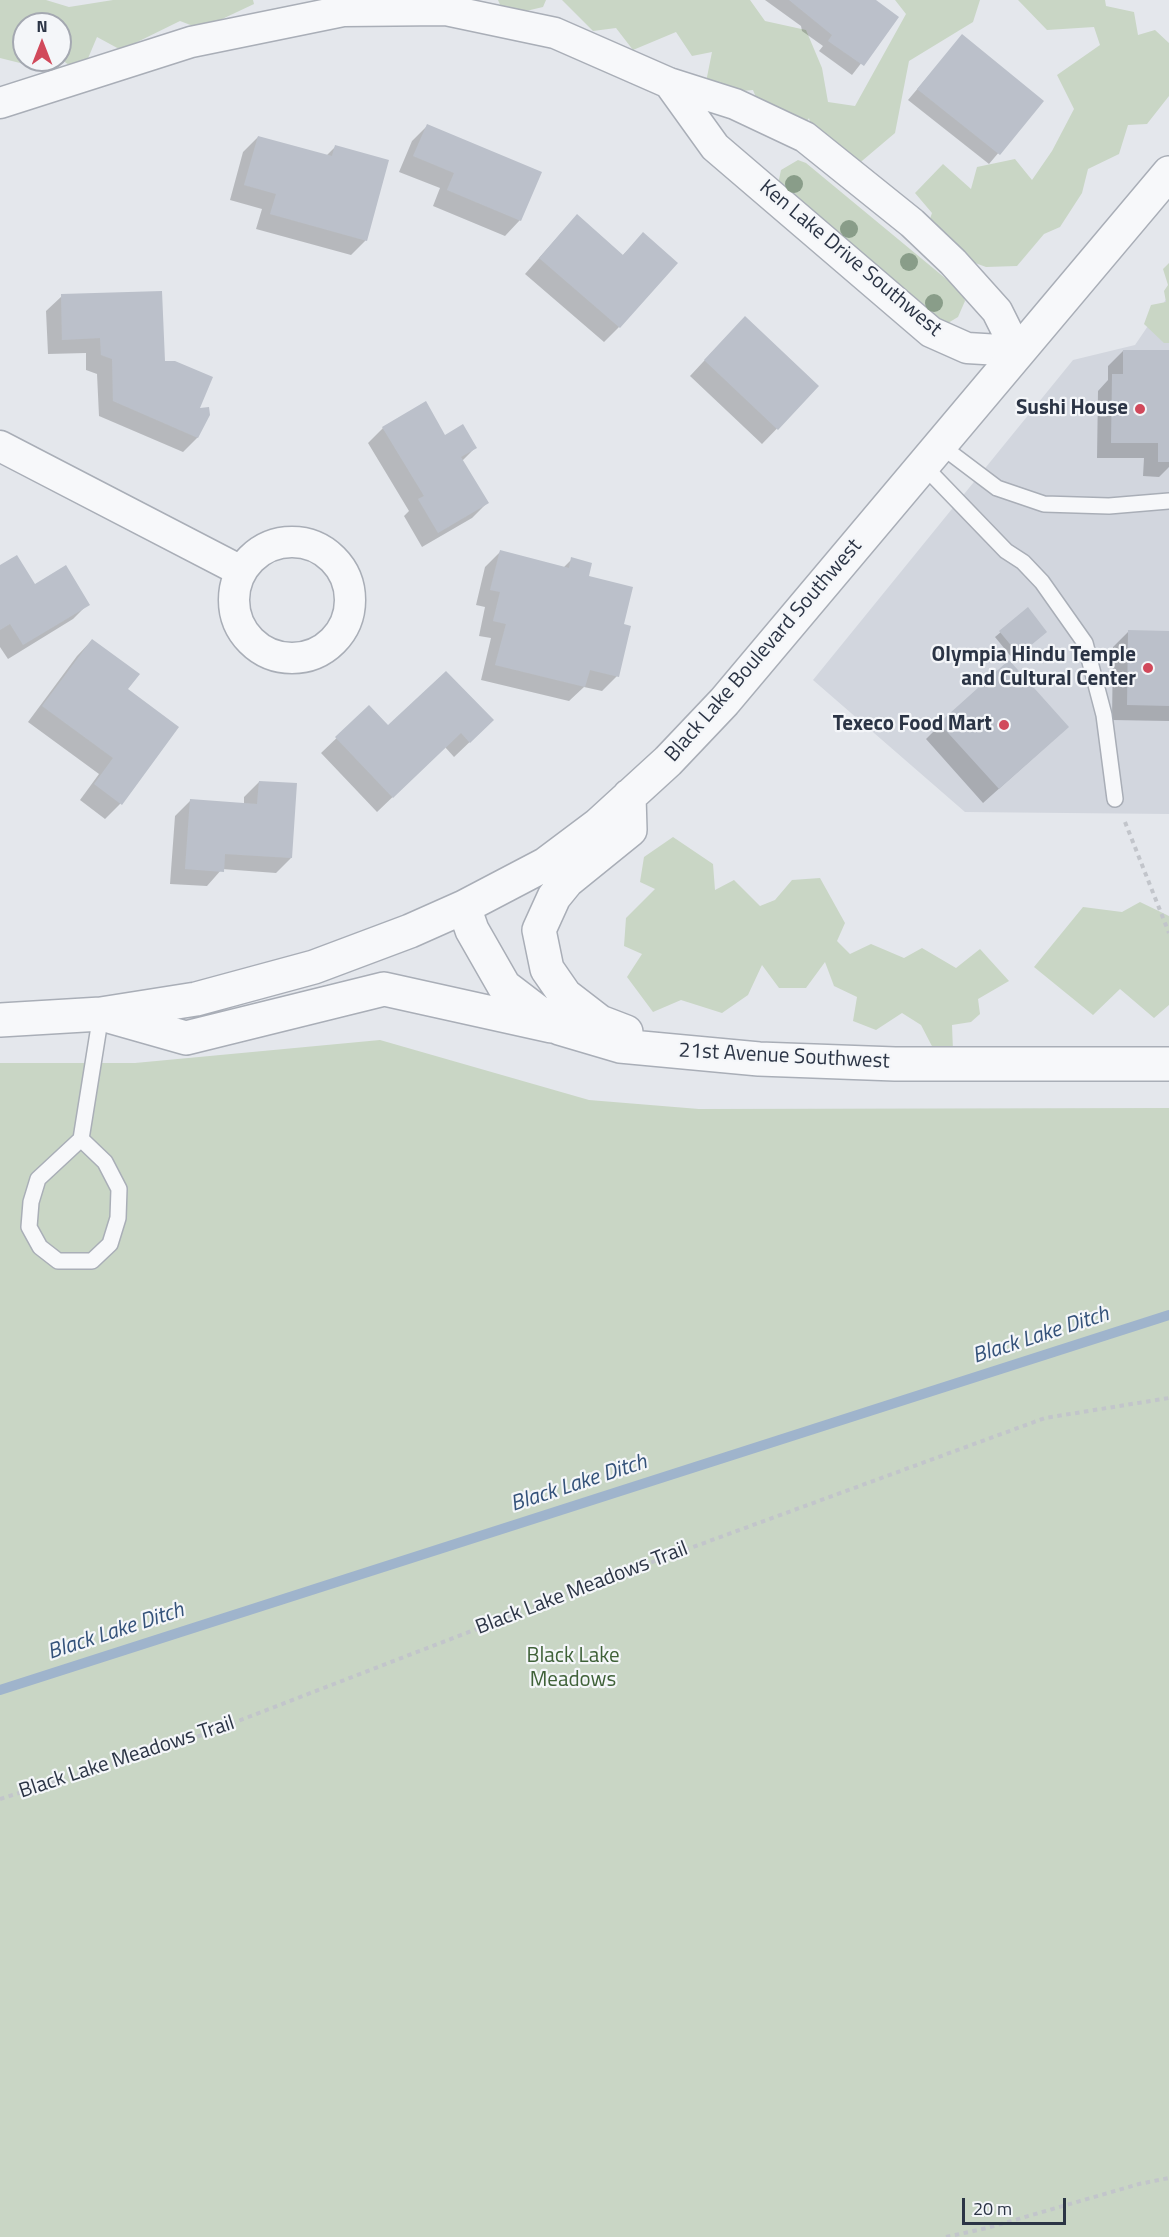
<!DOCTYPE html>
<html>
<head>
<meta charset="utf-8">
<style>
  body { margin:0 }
  #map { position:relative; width:1169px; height:2237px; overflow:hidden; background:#e4e7ec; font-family:"Titillium Web",sans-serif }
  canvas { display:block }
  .north { position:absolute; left:12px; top:12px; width:60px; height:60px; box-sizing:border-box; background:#f4f6f9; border:2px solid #a4a8b1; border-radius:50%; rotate:0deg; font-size:16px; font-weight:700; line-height:24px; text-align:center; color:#2b3445 }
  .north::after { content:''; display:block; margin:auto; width:21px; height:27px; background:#d1495b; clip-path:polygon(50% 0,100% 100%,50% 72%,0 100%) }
  .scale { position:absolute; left:962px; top:2198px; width:104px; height:27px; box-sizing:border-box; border:3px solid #2b3445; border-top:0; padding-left:8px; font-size:18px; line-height:21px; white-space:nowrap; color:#2b3445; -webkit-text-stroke:4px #f4f6f9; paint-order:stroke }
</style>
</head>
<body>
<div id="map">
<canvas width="1169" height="2237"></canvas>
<div class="north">N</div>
<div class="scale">20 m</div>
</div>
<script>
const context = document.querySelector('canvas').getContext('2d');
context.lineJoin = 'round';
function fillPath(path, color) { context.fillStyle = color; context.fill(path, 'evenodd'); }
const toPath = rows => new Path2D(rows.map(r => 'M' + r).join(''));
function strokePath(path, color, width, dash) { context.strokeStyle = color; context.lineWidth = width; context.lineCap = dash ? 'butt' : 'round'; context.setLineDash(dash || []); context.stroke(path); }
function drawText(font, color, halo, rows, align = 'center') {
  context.font = font + ' "Titillium Web",sans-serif'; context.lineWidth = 4.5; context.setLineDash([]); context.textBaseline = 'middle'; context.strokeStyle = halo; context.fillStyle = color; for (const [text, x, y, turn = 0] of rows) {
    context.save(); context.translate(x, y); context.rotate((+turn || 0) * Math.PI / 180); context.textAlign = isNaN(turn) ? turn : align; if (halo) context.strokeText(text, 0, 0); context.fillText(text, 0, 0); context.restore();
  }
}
fillPath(toPath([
  [1169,295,1169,814,965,812,813,680,1073,360,1135,345]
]), '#d2d6de');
fillPath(toPath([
  [0,0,46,0,69,7,113,0,253,0,254,4,201,29,180,21,121,50,97,37,81,75,60,58,60,24,24,24,24,60,51,60,44,69,0,58],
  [498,0,546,0,543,7,505,16],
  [562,0,750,0,765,21,806,30,822,68,828,102,855,106,906,14,895,0,980,0,973,22,909,61,895,133,856,166,819,159,809,118,798,136,768,127,753,90,731,92,706,82,712,52,692,56,676,32,633,50,616,28,593,31],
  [1018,0,1105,0,1106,6,1134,12,1138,35,1155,30,1169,43,1169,96,1147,124,1128,125,1119,154,1088,169,1082,193,1060,227,1044,234,1017,266,986,267,967,260,924,236,932,213,915,193,943,164,971,189,977,167,1015,159,1032,180,1052,151,1074,109,1057,75,1100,45,1094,27,1047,30],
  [798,160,806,163,962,292,965,301,958,317,948,323,941,323,778,184,781,170],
  [1169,263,1169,343,1164,343,1144,324,1151,305,1166,302,1164,291,1168,285,1163,269],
  [673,837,713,864,715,890,734,880,760,906,775,900,792,880,820,878,845,923,837,941,850,954,871,944,904,958,922,948,956,968,980,949,1009,981,978,999,980,1014,971,1022,952,1025,953,1051,935,1052,921,1025,902,1013,876,1030,853,1021,857,997,834,986,825,962,806,988,779,988,762,965,748,995,722,1013,681,1000,653,1012,627,977,642,954,624,946,626,918,655,889,640,882,644,857],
  [1140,902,1169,916,1169,1005,1154,1018,1120,989,1093,1015,1034,967,1083,907,1122,912],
  [380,1040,589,1100,699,1109,1169,1108,1169,2237,0,2237,0,1063,135,1063]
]), '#c9d6c5');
fillPath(toPath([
  [765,0,873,0,897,17,852,75,819,51,823,46,802,31,801,26],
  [962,36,1042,101,989,164,908,100],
  [427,126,520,220,505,236,433,206,440,188,399,172,412,141],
  [258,137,326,156,335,147,366,240,351,255,256,229,262,209,230,200,243,152],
  [562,232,622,256,643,234,619,327,604,342,525,274],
  [62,296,163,363,197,409,198,437,183,452,99,416,97,374,86,370,86,353,48,354,46,311],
  [730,333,817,387,762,444,690,376],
  [1123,351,1169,351,1169,467,1159,477,1143,476,1144,458,1097,458,1098,391,1108,380,1108,366],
  [383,428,445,437,475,448,462,461,487,503,472,518,422,547,404,516,409,511,368,443],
  [500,552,563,568,572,559,587,577,622,625,617,676,602,691,584,687,569,701,481,680,491,638,479,636,485,607,476,605,485,567],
  [0,567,34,587,88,604,73,619,8,659,0,647],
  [1027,610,1041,636,1013,659,995,637],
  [1128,632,1169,632,1169,721,1112,720,1113,647],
  [92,640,126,689,177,727,120,804,105,819,80,800,99,774,28,722,77,656],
  [446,673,477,735,454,757,445,747,377,812,321,753,369,707,388,728],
  [941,724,1051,742,983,803,926,739],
  [259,782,291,858,276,873,222,869,207,886,170,884,175,816,190,801,244,804,244,797]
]), '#0003');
strokePath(toPath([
  [0,1690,1169,1315]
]), '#9fb4cc', 10);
fillPath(toPath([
  [789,0,876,0,899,17,864,66,828,41,832,35],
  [962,34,1044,101,1000,155,917,89],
  [427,124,542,172,521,221,447,190,454,173,413,156],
  [258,136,332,156,335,145,389,160,367,241,270,214,276,194,244,185],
  [577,214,623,255,643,232,678,263,620,328,539,258],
  [162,291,165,361,175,361,213,377,200,408,209,407,210,415,198,438,113,401,112,359,101,355,100,338,62,340,61,294],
  [745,316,819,386,778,430,704,360],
  [1123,350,1169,350,1169,462,1158,462,1158,443,1111,443,1112,374,1123,374],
  [426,401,445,435,463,424,477,448,461,457,489,503,438,533,418,499,424,496,382,427],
  [500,550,569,568,571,557,592,563,589,576,633,587,624,624,631,626,619,677,590,670,585,687,495,665,506,624,493,621,500,592,490,590],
  [17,555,35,584,66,565,90,605,23,645,10,624,0,630,0,565],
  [1028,607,1047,632,1019,655,999,631],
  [1128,630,1169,631,1169,706,1127,705],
  [92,639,140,674,128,689,179,727,122,805,94,784,113,758,42,706],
  [1009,660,1069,727,999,789,939,723],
  [446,671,494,720,470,743,461,733,393,798,335,737,369,705,388,725],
  [259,781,297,783,292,858,225,854,224,872,185,869,190,799,257,804]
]), '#bbc0ca');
const service = toPath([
  [940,445,997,488,1044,504,1109,506,1169,501],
  [923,465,1006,551,1023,562,1042,582,1085,643,1104,715,1115,799],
  [81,1139,105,1162,119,1189,118,1218,110,1244,92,1261,58,1261,40,1247,29,1227,31,1202,38,1179,81,1139,101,1014]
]);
const minor = toPath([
  [669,83,715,147,931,332,967,348,1017,351],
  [0,103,191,42,343,11,446,10,555,33,669,83,735,104,805,137,912,223,953,262,997,311,1017,351],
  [0,446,241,571],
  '234 600a58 58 0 1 1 116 0a58 58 0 1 1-116 0Z'
]);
const tertiary = toPath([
  [464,907,472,930,504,986,559,1028,620,1046,759,1059,895,1064,1169,1064],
  [112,1017,186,1038,384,989,551,1026],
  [0,1020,101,1014,196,999,314,967,410,931,464,907,546,864,598,825,668,761,724,702,1169,173],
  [626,1032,600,1022,565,995,547,969,539,930,554,897,567,881,630,830,629,796]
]);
strokePath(service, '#a9aeb7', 18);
strokePath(minor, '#a9aeb7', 33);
strokePath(tertiary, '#a9aeb7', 36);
strokePath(toPath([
  [1125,822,1169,933],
  [0,1799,194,1738,614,1576,1045,1418,1169,1398],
  [946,2237,987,2228,1139,2184,1169,2178]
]), '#c2c5cb', 4, [4.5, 4.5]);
strokePath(service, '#f7f8fa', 15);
strokePath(minor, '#f7f8fa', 30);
strokePath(tertiary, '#f7f8fa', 33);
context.fillStyle = '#899d89';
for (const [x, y] of [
  [794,184],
  [849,229],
  [909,262],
  [934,303]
]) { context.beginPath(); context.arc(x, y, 9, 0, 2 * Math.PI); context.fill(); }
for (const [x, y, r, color] of [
  [1140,409,6,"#d1495b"],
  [1148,668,6,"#d1495b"],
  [1004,725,6,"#d1495b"]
]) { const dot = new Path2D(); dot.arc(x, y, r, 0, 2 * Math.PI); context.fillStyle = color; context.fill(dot); strokePath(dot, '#f4f6f9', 2); }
drawText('21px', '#2b3445', '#f4f6f9', [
  ["Ken Lake Drive Southwest",850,259,40],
  ["Black Lake Boulevard Southwest",764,651,-49],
  ["21st Avenue Southwest",784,1057,3],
  ["Black Lake Meadows Trail",582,1589,-21],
  ["Black Lake Meadows Trail",127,1758,-18]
]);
drawText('bold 21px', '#2b3445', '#f4f6f9', [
  ["Sushi House",1128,409],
  ["Olympia Hindu Temple",1136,656],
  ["and Cultural Center",1136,680],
  ["Texeco Food Mart",992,725]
], 'right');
drawText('21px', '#3f6138', '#f4f6f9', [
  ["Black Lake",573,1657],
  ["Meadows",573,1681]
]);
drawText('italic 22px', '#34527a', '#f4f6f9', [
  ["Black Lake Ditch",1041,1336,-18],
  ["Black Lake Ditch",579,1484,-18],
  ["Black Lake Ditch",116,1632,-18]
]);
</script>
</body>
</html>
